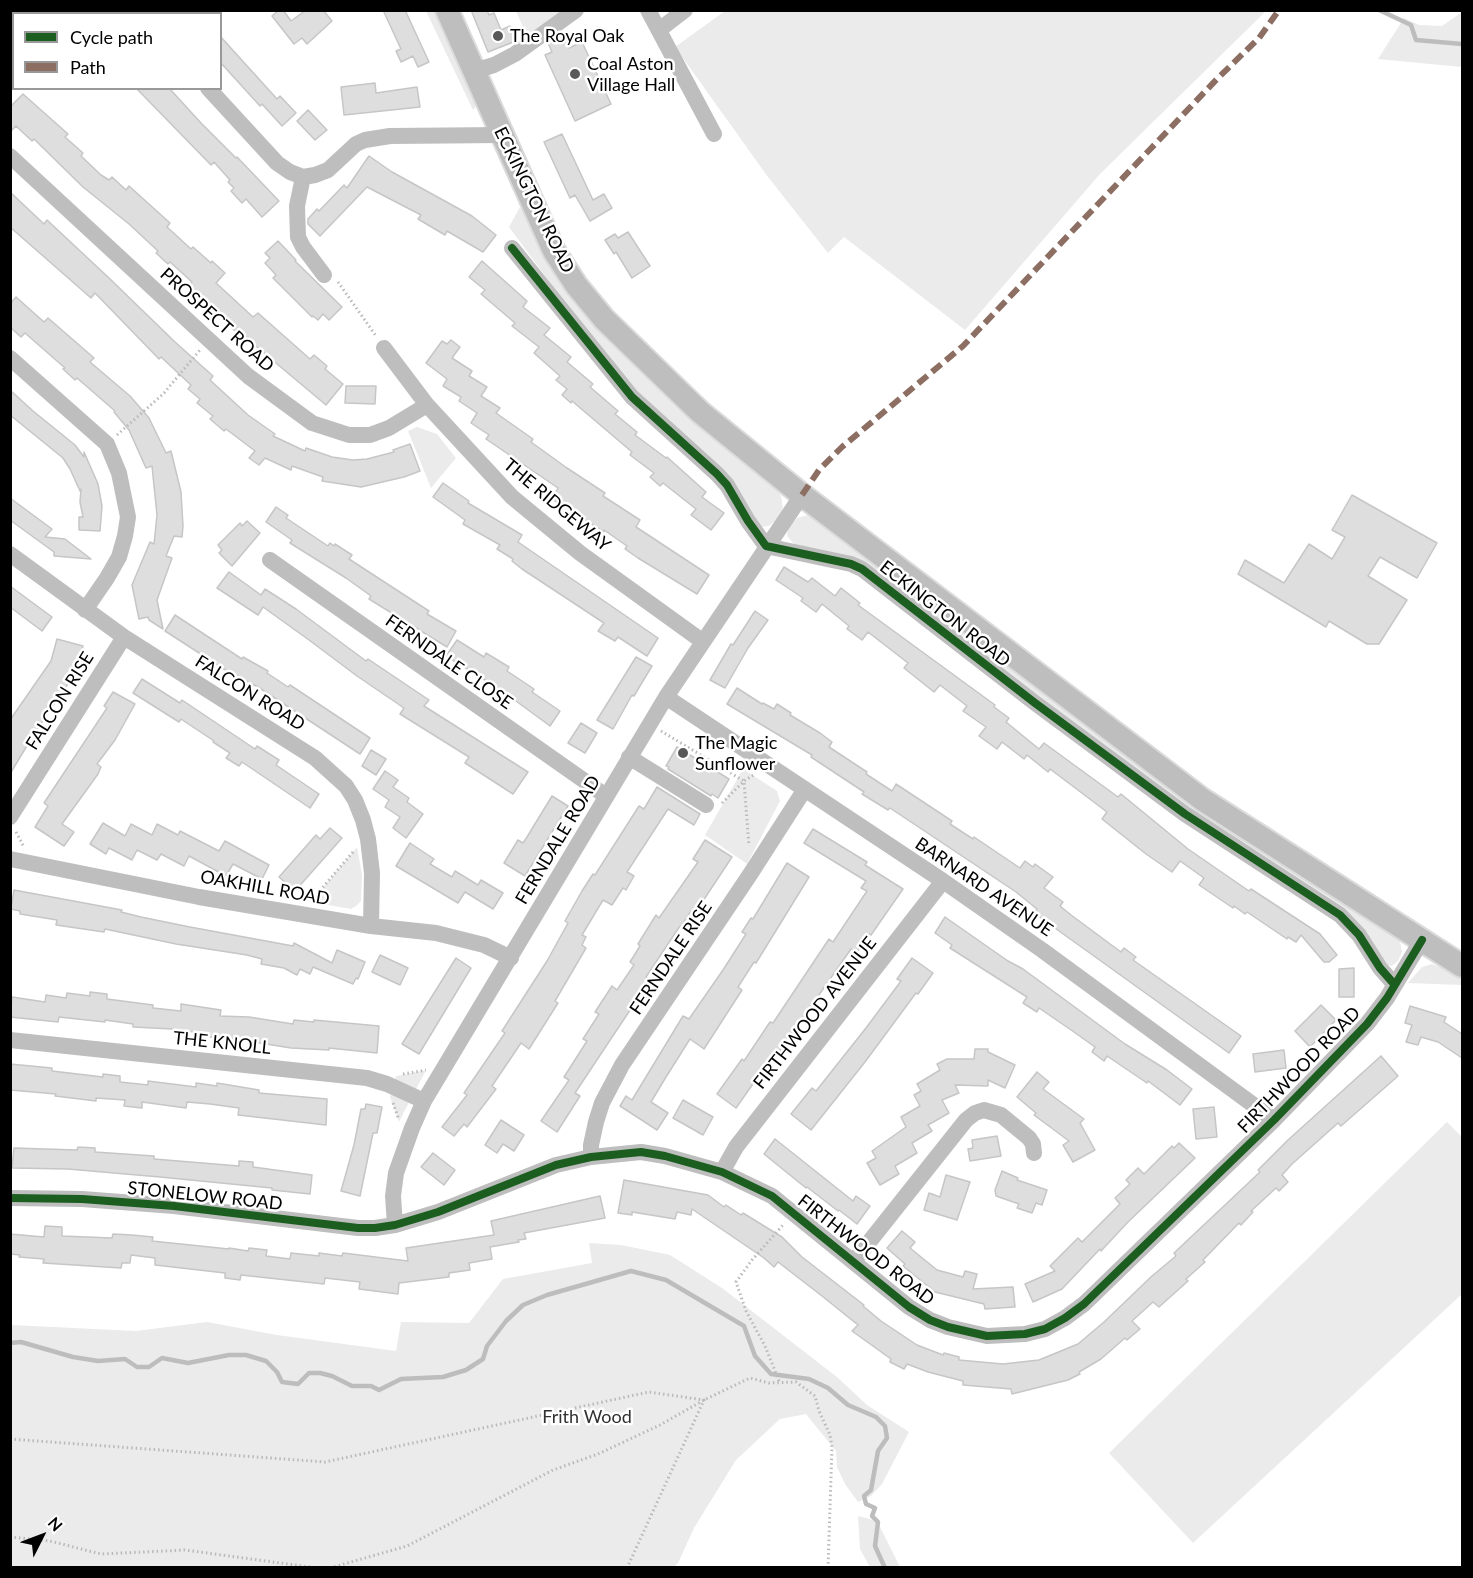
<!DOCTYPE html>
<html>
<head>
<meta charset="utf-8">
<style>
  body { margin:0 }
  #map { position:relative; width:1473px; height:1578px; overflow:hidden; background:#fff; font-family:Lato,sans-serif }
  canvas { display:block }
  .frame { position:absolute; inset:0; border:12px solid #000; pointer-events:none }
  .legend { position:absolute; left:12px; top:12px; width:210px; height:78px; box-sizing:border-box; background:#fff; border:2px solid #999; margin:0; padding:8px 10px; list-style:none; font-size:18px; color:#000 }
  .legend li { display:flex; align-items:center; gap:12px; height:30px }
  .legend b { width:30px; border:2px solid #999 }
  .north { position:absolute; left:12px; top:1506px; width:60px; height:60px; -webkit-text-stroke:4px #fff; paint-order:stroke; rotate:48deg; font-size:16px; font-weight:700; line-height:24px; text-align:center; color:#000 }
  .north::after { content:''; display:block; margin:auto; width:21px; height:27px; background:#000; clip-path:polygon(50% 0,100% 100%,50% 72%,0 100%) }
</style>
</head>
<body>
<div id="map">
<canvas width="1473" height="1578"></canvas>
<div class="frame"></div>
<ul class="legend">
<li><b style="height:8px;background:#1b5e20"></b>Cycle path</li>
<li><b style="height:8px;background:#8d6e63"></b>Path</li>
</ul>
<div class="north">N</div>
</div>
<script>
const context = document.querySelector('canvas').getContext('2d');
context.lineJoin = 'round';
function fillPath(path, color) { context.fillStyle = color; context.fill(path, 'evenodd'); }
const toPath = rows => new Path2D(rows.map(r => 'M' + r).join(''));
function strokePath(path, color, width, dash) { context.strokeStyle = color; context.lineWidth = width; context.lineCap = dash ? 'butt' : 'round'; context.setLineDash(dash || []); context.stroke(path); }
function drawText(font, color, halo, rows, align = 'center') {
  context.font = font + ' Lato,sans-serif'; context.lineWidth = 5; context.setLineDash([]); context.textBaseline = 'middle'; context.strokeStyle = halo; context.fillStyle = color; for (const [text, x, y, turn = 0] of rows) {
    context.save(); context.translate(x, y); context.rotate((+turn || 0) * Math.PI / 180); context.textAlign = isNaN(turn) ? turn : align; if (halo) context.strokeText(text, 0, 0); context.fillText(text, 0, 0); context.restore();
  }
}
fillPath(toPath([
  [426,11,438,11,477,105,473,110],
  [516,11,564,11,527,36],
  [725,11,1266,11,1100,174,965,330,844,237,828,253,768,177,675,47],
  [1462,12,1462,67,1378,59,1404,18,1419,25,1442,26],
  [520,207,560,276,569,296,579,309,592,319,775,486,781,496,783,508,776,520,769,526,761,527,649,405,574,315,509,227],
  [417,427,437,434,456,458,431,488,408,431],
  [812,514,1395,934,1400,941,1402,952,1398,961,1392,966,1387,965,1369,938,1175,801,867,565,794,544,787,536,788,528,797,518],
  [743,769,777,791,780,801,747,864,705,835],
  [357,847,362,875,361,901,356,906,351,909,311,902],
  [1432,964,1447,970,1462,980,1462,985,1408,983,1422,967],
  [426,1070,404,1112,399,1122,390,1097,396,1076],
  [1447,1122,1462,1137,1462,1294,1193,1543,1109,1453],
  [589,1243,621,1245,670,1255,722,1288,837,1377,867,1405,909,1432,882,1484,871,1496,858,1502,845,1484,837,1467,836,1451,806,1414,780,1419,736,1460,694,1528,678,1563,674,1567,11,1567,11,1325,136,1331,207,1322,277,1335,396,1351,401,1322,469,1323,503,1279,592,1263],
  [858,1516,877,1521,900,1567,870,1567,860,1549]
]), '#ebebeb');
strokePath(toPath([
  [1379,10,1411,25,1416,40,1462,44],
  [10,1343,21,1342,73,1357,98,1361,125,1359,137,1367,149,1367,162,1358,188,1363,229,1355,246,1355,266,1361,277,1372,282,1382,298,1384,309,1373,320,1373,332,1376,352,1386,371,1386,379,1390,401,1379,443,1377,466,1370,483,1359,487,1346,506,1321,523,1305,547,1295,631,1271,666,1280,744,1326,755,1356,771,1374,809,1379,828,1388,848,1405,876,1417,885,1426,887,1438,878,1451,871,1490,864,1496,866,1504,875,1508,872,1516,878,1522,875,1546,885,1568]
]), '#bdbdbd', 4.5);
const building = toPath([
  [279,10,283,10,291,21,306,10,323,10,332,21,307,44,302,38,294,44,272,16,279,10],
  [383,10,405,10,429,62,418,67,413,56,401,62,396,51,401,49,383,10],
  [471,10,487,10,489,15,494,13,501,30,510,26,516,41,488,52,471,10],
  [220,36,277,99,280,96,296,113,282,126,262,104,260,106,220,62,220,36],
  [563,36,569,48,582,42,611,104,575,121,545,55,552,52,548,43,563,36],
  [375,83,376,93,417,87,420,107,344,115,341,87,375,83],
  [136,88,169,88,201,123,236,158,237,157,279,201,262,217,246,199,242,203,231,191,234,188,228,182,230,180,214,162,211,165,136,88],
  [23,94,68,134,65,137,83,153,81,156,101,175,109,180,112,177,126,190,129,186,170,223,167,227,191,249,193,247,211,263,212,261,225,273,216,283,253,317,258,313,310,359,314,355,327,366,325,369,343,384,326,405,258,348,238,328,235,331,217,314,188,286,192,282,170,262,168,264,156,253,158,251,129,224,83,187,34,139,32,141,16,126,10,132,10,107,23,94],
  [308,110,327,130,315,140,297,121,308,110],
  [562,134,593,200,604,194,612,208,590,221,575,195,570,198,544,142,562,134],
  [369,156,392,172,472,216,496,235,483,252,447,231,445,235,418,219,421,215,367,187,320,236,308,224,308,219,317,209,319,211,344,185,347,188,369,156],
  [10,192,44,224,47,220,109,278,175,342,213,376,210,380,248,415,275,434,273,436,305,451,306,448,332,457,353,460,367,459,394,452,393,450,410,444,420,471,404,477,361,487,322,481,323,477,292,466,291,470,265,458,259,465,249,458,255,451,226,429,224,431,210,419,213,416,197,403,200,399,188,389,191,385,161,357,159,359,95,293,91,298,10,227,10,192],
  [628,232,650,266,632,278,616,252,614,254,605,240,615,234,618,238,628,232],
  [278,241,296,260,295,261,342,307,329,320,323,314,318,320,313,316,312,317,273,278,276,275,265,263,270,258,265,253,278,241],
  [482,261,527,301,523,307,550,328,544,335,571,357,567,362,593,384,590,387,618,411,615,414,637,432,635,435,666,458,667,457,706,492,702,497,724,513,711,530,691,515,696,509,663,483,660,486,650,477,654,473,630,455,632,452,572,401,571,403,562,395,567,389,556,380,560,376,534,353,539,347,512,326,515,323,481,294,485,290,469,277,482,261],
  [16,297,44,322,48,318,94,358,90,362,130,396,149,418,166,453,171,451,181,492,183,526,182,537,174,536,166,556,172,558,157,600,163,629,149,620,148,617,139,619,132,585,150,542,154,544,157,515,152,466,146,468,129,430,114,412,115,411,77,378,75,380,63,369,65,368,25,333,21,337,10,327,10,304,16,297],
  [451,340,460,347,452,358,472,371,469,376,487,387,481,396,500,408,496,413,533,439,531,442,567,468,605,493,603,496,640,520,636,527,709,575,697,594,638,558,625,549,627,546,604,530,604,532,552,499,558,488,486,439,489,435,471,423,477,413,459,401,461,397,443,386,447,379,426,363,442,341,447,344,451,340],
  [346,386,376,386,375,404,345,403,346,386],
  [10,390,33,411,75,445,84,457,84,452,98,484,102,506,100,531,79,530,79,517,83,517,80,502,81,489,80,491,70,469,63,458,10,415,10,390],
  [443,483,469,501,468,503,522,535,518,542,658,638,647,656,618,637,615,641,598,631,604,623,522,569,512,561,513,559,497,549,500,545,463,524,465,520,433,497,443,483],
  [1352,495,1437,543,1417,578,1380,557,1368,576,1407,600,1379,644,1367,644,1329,621,1326,627,1238,574,1245,560,1284,583,1309,544,1332,559,1345,537,1332,530,1352,495],
  [10,498,52,529,45,537,65,539,91,559,54,556,54,552,10,520,10,498],
  [276,507,288,515,286,518,328,546,330,543,334,546,335,544,352,555,349,559,429,611,427,614,456,631,447,647,390,612,369,599,371,596,346,578,290,543,292,540,266,522,276,507],
  [247,521,260,533,232,566,219,553,222,550,218,545,240,523,242,526,247,521],
  [784,567,808,582,812,578,835,596,841,588,860,603,858,605,995,705,994,707,1009,718,1006,722,1039,749,1044,743,1118,797,1121,794,1188,849,1249,891,1251,889,1320,934,1337,955,1329,962,1324,962,1301,935,1296,942,1288,937,1287,939,1247,912,1245,914,1234,906,1233,908,1199,885,1204,878,1180,861,1172,872,1146,854,1102,819,1107,812,1050,769,1048,772,1027,755,1024,759,1002,742,997,749,979,736,986,727,963,711,967,706,940,685,934,692,904,668,908,663,868,632,862,640,847,629,849,626,822,604,816,612,801,601,803,598,776,580,784,567],
  [229,572,261,595,265,589,296,609,366,661,368,659,429,700,424,706,528,772,513,794,465,763,469,757,400,714,404,708,357,676,309,640,263,607,258,615,217,588,229,572],
  [10,586,52,617,42,631,10,607,10,586],
  [755,611,768,620,748,648,725,688,710,680,731,644,733,645,755,611],
  [175,615,242,659,243,657,268,671,267,673,288,687,290,685,370,738,360,754,258,687,227,671,165,631,175,615],
  [57,639,83,646,76,672,34,734,10,774,10,720,51,661,57,639],
  [457,640,484,657,486,653,509,667,507,671,534,689,532,692,560,711,550,726,501,690,446,656,457,640],
  [636,657,652,666,634,696,632,695,613,729,597,720,636,657],
  [142,679,180,703,182,700,255,749,257,746,279,760,276,765,319,794,310,808,242,762,239,766,226,758,230,753,213,742,214,741,181,719,179,722,133,693,142,679],
  [737,688,762,704,763,703,774,709,777,704,791,713,790,715,820,733,832,742,829,747,867,772,866,774,892,791,896,784,952,821,950,824,973,839,974,837,1020,868,1025,861,1033,867,1035,864,1053,877,1044,888,1063,902,1060,906,1071,915,1121,952,1124,948,1136,957,1133,960,1241,1036,1229,1053,1034,913,1037,909,1016,892,890,808,888,810,862,794,864,792,811,757,812,755,727,704,737,688],
  [113,692,135,704,115,740,97,764,101,767,98,774,62,824,74,832,64,846,35,827,48,806,44,803,107,708,104,706,113,692],
  [581,723,597,733,585,753,568,743,581,723],
  [677,747,729,779,718,798,712,794,711,796,668,769,669,767,666,766,677,747],
  [371,750,386,759,376,775,362,766,371,750],
  [385,771,398,780,393,787,409,798,407,802,423,814,406,838,393,828,400,817,385,807,389,800,373,789,385,771],
  [657,787,700,814,694,825,668,809,627,872,634,876,626,890,623,888,612,905,603,900,582,935,586,937,582,945,586,948,555,1001,558,1003,529,1049,521,1043,492,1086,496,1089,467,1127,464,1124,454,1136,442,1127,467,1095,464,1093,505,1033,502,1031,547,961,568,923,565,921,582,891,593,874,595,875,639,806,644,809,657,787],
  [552,796,568,806,525,876,504,863,518,840,523,843,527,837,552,796],
  [103,823,125,836,131,824,152,835,157,824,178,835,180,831,219,851,225,841,269,865,262,879,233,864,226,876,189,856,184,866,161,854,157,860,137,850,132,860,109,848,106,854,90,844,103,823],
  [330,828,342,838,295,891,279,877,316,835,320,839,330,828],
  [813,829,867,862,865,865,903,889,871,935,869,934,857,952,851,949,770,1065,757,1082,755,1081,736,1108,717,1094,742,1059,744,1061,770,1022,773,1023,829,939,833,942,867,891,861,888,866,881,804,843,813,829],
  [705,840,732,857,695,913,691,911,681,927,680,926,646,977,650,980,575,1093,580,1096,557,1132,541,1121,569,1080,564,1077,587,1041,583,1039,599,1014,595,1012,612,986,617,990,634,965,630,962,640,946,638,944,656,915,659,918,698,862,693,859,705,840],
  [410,843,434,859,430,864,452,877,455,871,478,885,481,880,503,893,493,909,465,892,458,903,396,866,410,843],
  [787,863,809,877,756,963,754,962,738,987,742,990,704,1049,690,1039,666,1077,651,1102,668,1113,657,1130,620,1106,626,1096,632,1100,683,1016,689,1019,723,970,746,934,742,932,751,918,753,919,787,863],
  [14,890,122,910,121,912,141,917,190,927,293,946,294,943,332,963,337,950,365,962,358,979,356,978,353,984,313,967,310,974,300,969,297,975,284,968,261,964,262,959,247,955,176,944,105,929,104,932,56,925,57,920,20,914,20,911,11,909,14,890],
  [945,917,1008,961,1023,969,1125,1044,1167,1070,1192,1089,1180,1105,1148,1081,1147,1083,1107,1056,1104,1061,1092,1052,1095,1047,1074,1032,1039,1008,1037,1012,1023,1003,1027,997,950,948,952,945,935,933,945,917],
  [380,955,408,968,400,985,372,972,380,955],
  [456,958,471,968,419,1054,402,1044,456,958],
  [912,958,933,973,918,994,916,993,865,1062,811,1130,791,1114,812,1088,816,1091,866,1028,901,981,897,979,912,958],
  [1354,968,1354,997,1339,997,1339,969,1354,968],
  [90,992,107,994,107,999,153,1005,153,1008,181,1011,181,1004,221,1010,220,1016,249,1017,293,1024,294,1020,314,1022,314,1020,379,1026,377,1053,329,1048,329,1050,291,1048,241,1040,201,1036,201,1033,172,1029,133,1027,133,1024,105,1020,105,1022,59,1017,58,1022,10,1017,12,997,45,1002,46,995,66,998,67,993,90,996,90,992],
  [1321,1005,1336,1020,1310,1047,1295,1031,1321,1005],
  [1410,1006,1446,1017,1444,1022,1462,1034,1462,1058,1438,1042,1421,1037,1418,1045,1406,1042,1412,1025,1405,1023,1410,1006],
  [975,1049,988,1049,988,1052,1015,1065,1005,1088,988,1080,988,1086,955,1085,959,1093,942,1100,949,1113,928,1125,932,1131,912,1143,917,1153,895,1166,899,1174,880,1185,867,1163,876,1158,872,1151,906,1127,901,1117,920,1106,914,1095,921,1091,917,1084,940,1070,937,1064,947,1059,974,1059,975,1049],
  [1284,1050,1286,1068,1255,1072,1253,1054,1284,1050],
  [1381,1056,1398,1076,1341,1126,1338,1123,1292,1164,1282,1175,1288,1182,1279,1191,1276,1188,1251,1211,1253,1212,1241,1225,1239,1223,1203,1260,1205,1262,1186,1279,1188,1281,1159,1307,1153,1302,1132,1321,1140,1329,1127,1340,1125,1338,1101,1359,1079,1372,1080,1374,1068,1380,1012,1394,1011,1389,963,1385,963,1381,928,1372,907,1364,904,1369,890,1362,891,1359,852,1331,858,1325,822,1296,778,1262,774,1267,764,1258,692,1209,691,1215,677,1212,675,1219,632,1212,632,1215,618,1213,624,1180,708,1195,724,1207,726,1205,741,1215,743,1213,782,1237,802,1257,864,1305,863,1306,881,1321,917,1345,943,1355,944,1353,959,1357,959,1360,1003,1364,1039,1360,1078,1344,1104,1322,1152,1276,1176,1256,1174,1253,1260,1172,1258,1170,1288,1140,1381,1056],
  [10,1064,52,1068,52,1071,103,1077,103,1074,120,1076,120,1082,148,1085,148,1081,196,1087,196,1083,217,1086,217,1083,259,1090,259,1093,327,1099,326,1125,238,1115,239,1108,210,1104,187,1102,186,1108,142,1102,142,1108,124,1106,125,1100,96,1098,96,1101,55,1096,56,1094,10,1090,10,1064],
  [1037,1072,1049,1082,1043,1089,1084,1119,1080,1123,1095,1150,1073,1162,1063,1145,1069,1141,1034,1115,1036,1113,1017,1097,1037,1072],
  [683,1100,713,1117,703,1135,673,1118,683,1100],
  [366,1104,382,1107,377,1133,373,1133,360,1196,341,1191,354,1145,361,1109,365,1109,366,1104],
  [1214,1107,1217,1137,1196,1139,1193,1109,1214,1107],
  [501,1120,524,1135,514,1151,503,1144,497,1153,485,1145,501,1120],
  [997,1136,1001,1156,970,1161,968,1149,973,1148,972,1140,997,1136],
  [775,1139,853,1201,856,1196,870,1206,857,1224,839,1210,838,1211,807,1187,806,1188,764,1154,775,1139],
  [1179,1143,1195,1158,1128,1222,1101,1251,1100,1249,1062,1289,1033,1302,1025,1284,1055,1271,1050,1266,1078,1238,1082,1242,1120,1204,1115,1198,1130,1184,1126,1180,1138,1168,1144,1174,1172,1146,1174,1148,1179,1143],
  [78,1147,95,1148,95,1152,154,1156,154,1159,239,1166,239,1161,253,1162,253,1167,312,1175,310,1194,272,1190,272,1188,160,1177,68,1169,12,1168,14,1148,77,1150,78,1147],
  [433,1153,455,1170,444,1185,421,1167,433,1153],
  [1002,1171,1018,1178,1017,1180,1047,1190,1042,1205,1036,1203,1032,1213,1017,1208,1019,1204,996,1196,995,1190,1002,1171],
  [946,1175,970,1182,957,1220,924,1210,929,1193,940,1197,946,1175],
  [600,1196,605,1218,524,1233,526,1239,518,1240,519,1242,490,1247,492,1259,469,1263,470,1270,449,1273,449,1277,399,1283,398,1294,359,1289,360,1282,325,1278,324,1284,241,1275,240,1280,225,1278,225,1273,155,1265,155,1258,131,1255,130,1263,122,1263,121,1268,43,1263,44,1259,19,1257,20,1255,10,1254,10,1234,44,1237,45,1226,62,1227,62,1236,112,1238,113,1234,132,1235,153,1237,152,1241,229,1249,229,1248,248,1251,249,1248,267,1250,266,1256,290,1259,291,1253,319,1256,319,1253,342,1256,343,1253,408,1261,406,1248,494,1235,491,1221,600,1196],
  [902,1231,915,1242,910,1248,937,1270,963,1277,965,1271,977,1274,973,1289,1013,1287,1015,1307,985,1309,984,1304,935,1292,903,1266,905,1264,887,1248,902,1231]
]);
fillPath(building, '#dedede');
strokePath(building, '#c6c6c6', 1.5);
const major = toPath([
  [447,10,554,251,576,285,604,319,700,412,802,495,1203,800,1462,966]
]);
strokePath(major, '#dbdbdb', 26);
strokePath(toPath([
  [338,282,376,336],
  [117,435,164,393,200,350],
  [661,731,744,781,749,846],
  [722,803,744,781,755,774],
  [16,832,24,847],
  [311,901,353,852],
  [403,1074,426,1070],
  [393,1103,399,1120],
  [779,1381,765,1346,746,1311,736,1282,752,1260,783,1225],
  [10,1439,325,1462,649,1392,704,1400,627,1568],
  [10,1537,50,1541,101,1554,185,1550,317,1568],
  [330,1568,407,1546,553,1470,598,1454,660,1425,704,1400,750,1378,769,1383,796,1382,815,1396,819,1411,830,1435,832,1447,828,1568]
]), '#b9b9b9', 3, [1.5, 3]);
strokePath(toPath([
  [135,10,137,14],
  [648,10,714,134],
  [659,30,685,10],
  [474,71,494,65,515,54,576,10],
  [208,88,277,163,290,172,303,177,315,175,328,170,356,144,365,140,390,136,502,135],
  [10,156,248,376,312,423,349,435,370,435,389,428,427,405],
  [303,177,297,206,298,237,303,247,324,275],
  [512,248,632,397,717,474,727,485,748,521,766,546,851,564,862,569,1035,703,1185,814,1340,915,1359,935,1380,968,1394,984],
  [384,348,427,405,512,497,580,553,702,641],
  [10,358,107,444,119,473,128,517,125,536,119,557,107,578,85,610],
  [10,554,124,637,315,758,346,786,355,800,363,820,368,839,372,873,371,926],
  [270,560,606,796],
  [666,697,943,881,1042,950,1274,1120],
  [629,757,706,805],
  [10,817,124,637],
  [10,859,199,897,371,926,436,933,484,945,511,958],
  [10,1040,367,1078,387,1084,424,1101],
  [591,1157,591,1145,596,1122,602,1103,622,1065,751,873,805,789],
  [722,1172,736,1147,943,881],
  [10,1198,82,1199,174,1206,358,1228,375,1228,395,1225,438,1212,556,1165,591,1157,641,1152,665,1156,722,1172,772,1196,909,1307,930,1320,948,1327,987,1336,1025,1334,1045,1329,1065,1318,1084,1304,1274,1120,1367,1024,1387,998,1422,940],
  [395,1225,393,1196,396,1173,412,1128,424,1101,666,697,802,495],
  [854,1261,966,1120,975,1113,984,1110,1001,1115,1029,1138,1033,1144,1034,1153]
]), '#bebebe', 16);
strokePath(major, '#bebebe', 22);
strokePath(toPath([
  [802,495,819,470,842,447,963,346,1217,79,1259,38,1279,10]
]), '#8d6e63', 6, [12, 6]);
strokePath(toPath([
  [512,248,632,397,717,474,727,485,748,521,766,546,851,564,862,569,1035,703,1185,814,1340,915,1359,935,1380,968,1394,984],
  [10,1198,82,1199,174,1206,358,1228,375,1228,395,1225,438,1212,556,1165,591,1157,641,1152,665,1156,722,1172,772,1196,909,1307,930,1320,948,1327,987,1336,1025,1334,1045,1329,1065,1318,1084,1304,1274,1120,1367,1024,1387,998,1422,940]
]), '#1b5e20', 8);
for (const [x, y, r, color] of [
  [498,36,6,"#595959"],
  [575,74,6,"#595959"],
  [683,753,6,"#595959"]
]) { const dot = new Path2D(); dot.arc(x, y, r, 0, 2 * Math.PI); context.fillStyle = color; context.fill(dot); strokePath(dot, '#fff', 2); }
drawText('18px', '#000', '#fff', [
  ["The Royal Oak",510,36],
  ["Coal Aston",587,64],
  ["Village Hall",587,85],
  ["The Magic",695,743],
  ["Sunflower",695,764]
], 'left');
drawText('18px', '#000', '#fff', [
  ["ECKINGTON ROAD",534,200,64],
  ["PROSPECT ROAD",217,320,42],
  ["THE RIDGEWAY",557,505,40],
  ["ECKINGTON ROAD",945,614,38],
  ["FERNDALE CLOSE",449,662,35],
  ["FALCON ROAD",250,693,32],
  ["FALCON RISE",60,701,-58],
  ["FERNDALE ROAD",558,840,-59],
  ["BARNARD AVENUE",984,887,34],
  ["OAKHILL ROAD",265,888,10],
  ["FERNDALE RISE",671,958,-56],
  ["FIRTHWOOD AVENUE",815,1013,-52],
  ["THE KNOLL",222,1043,6],
  ["FIRTHWOOD ROAD",1299,1070,-46],
  ["STONELOW ROAD",205,1196,6],
  ["FIRTHWOOD ROAD",866,1250,38]
]);
drawText('18px', '#313131', '#fff', [
  ["Frith Wood",587,1417]
]);
</script>
</body>
</html>
